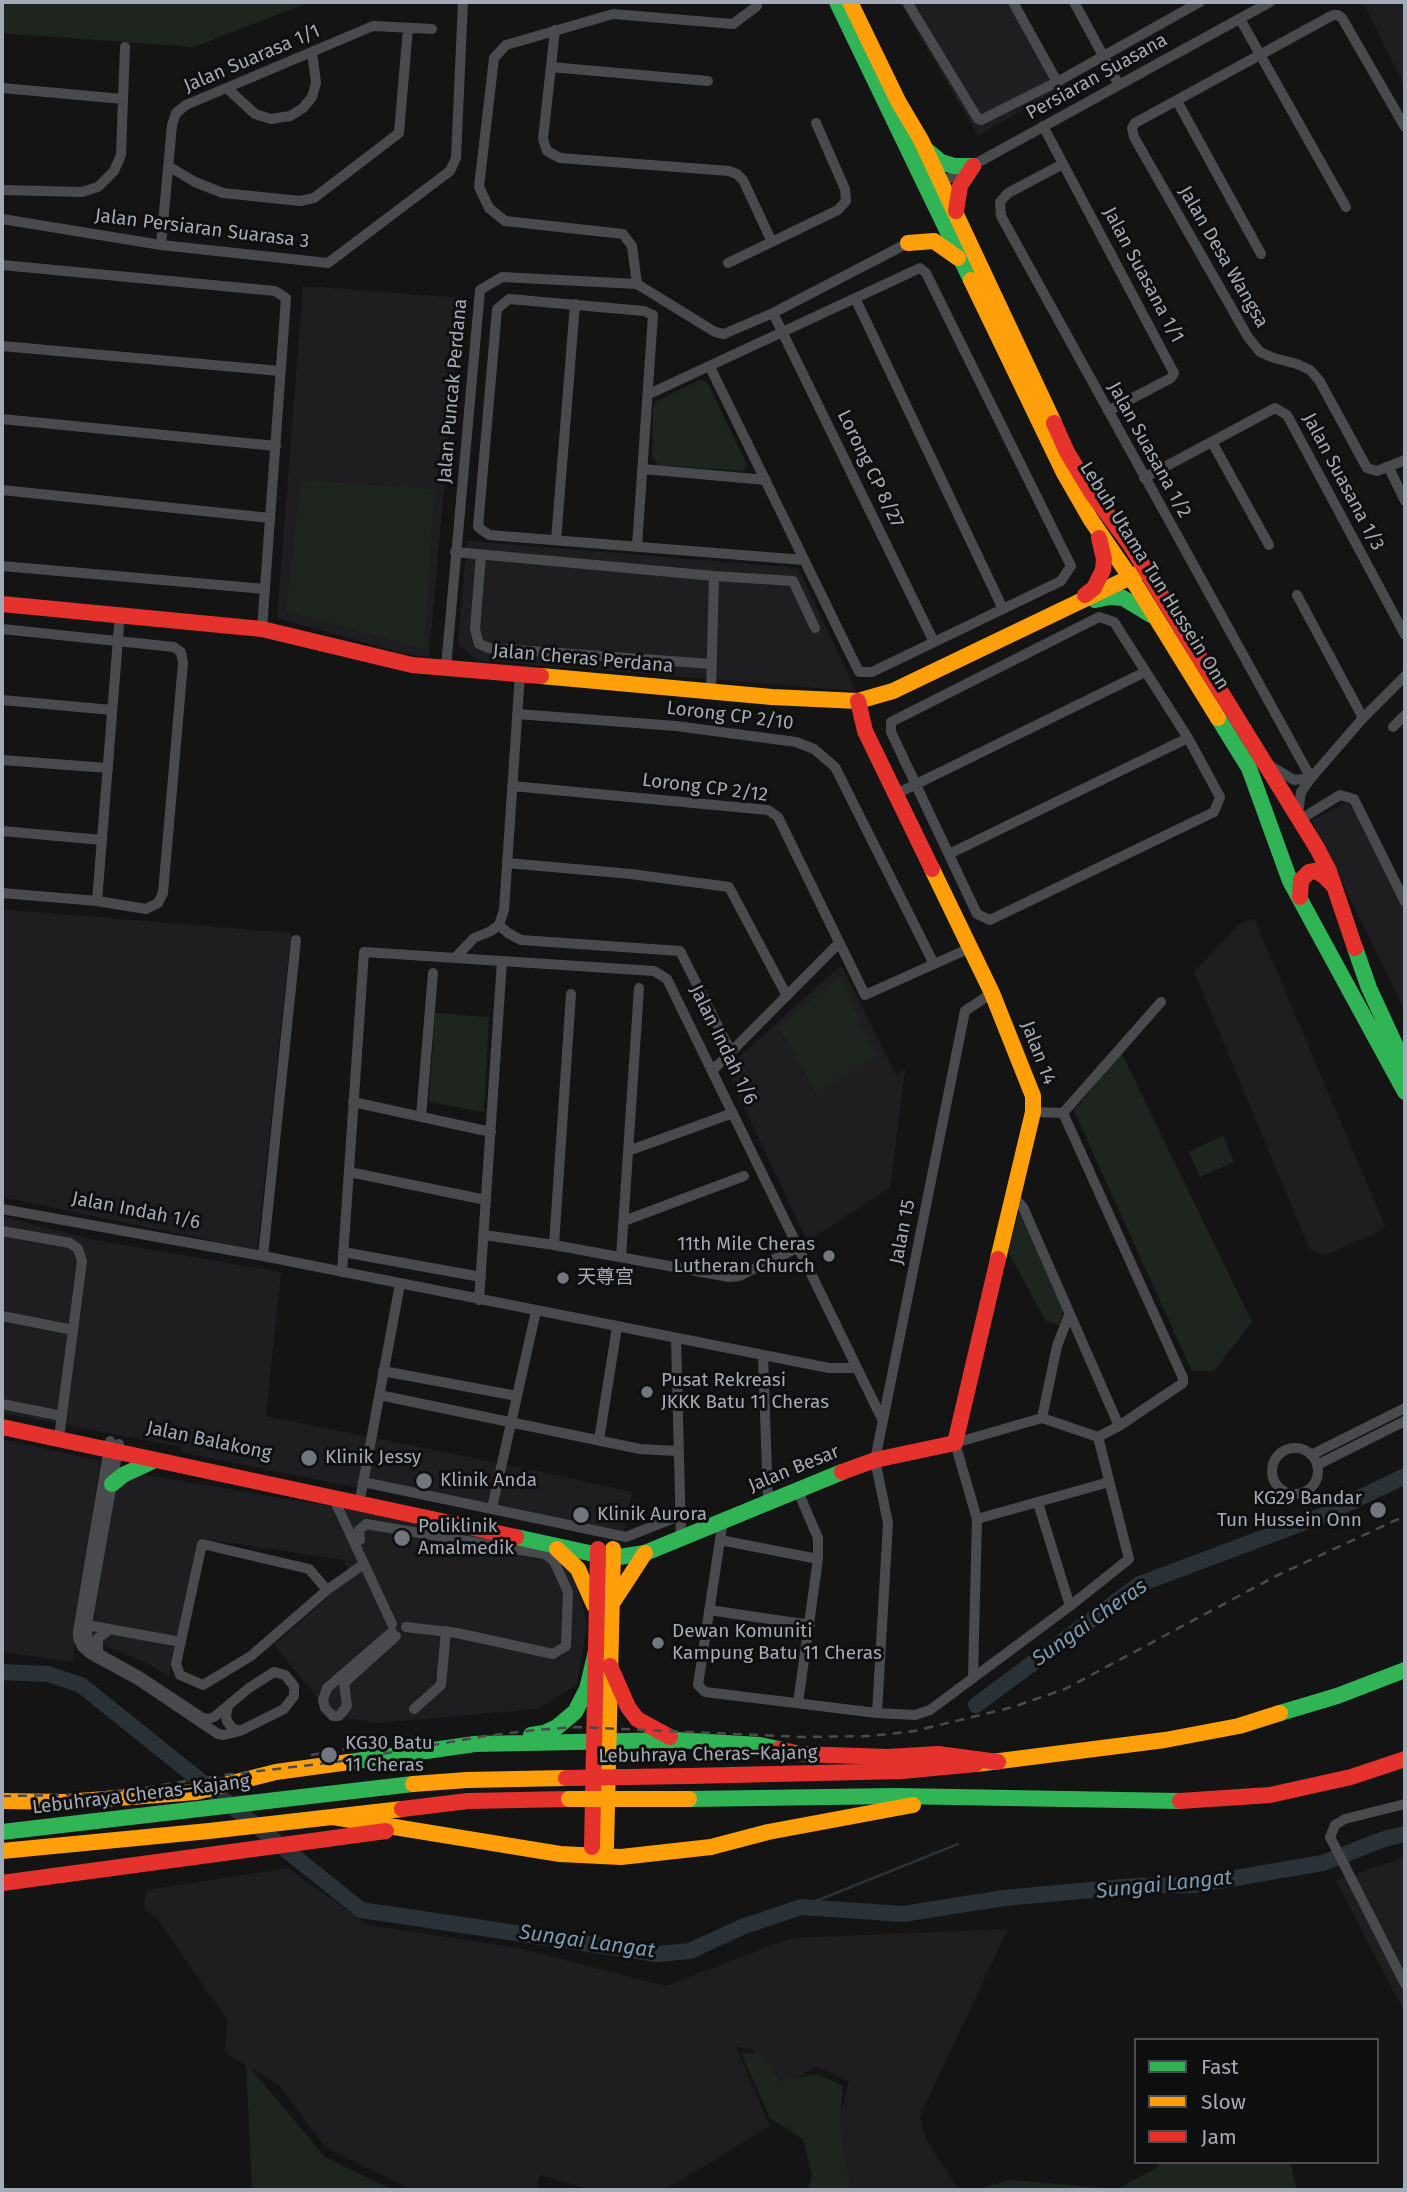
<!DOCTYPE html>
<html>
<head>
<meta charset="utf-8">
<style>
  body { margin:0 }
  #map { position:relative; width:1407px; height:2192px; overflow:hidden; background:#141415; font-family:"Fira Sans",sans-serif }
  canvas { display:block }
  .frame { position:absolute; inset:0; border:4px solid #a5abb6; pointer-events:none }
  .legend { position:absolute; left:1134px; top:2038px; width:245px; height:126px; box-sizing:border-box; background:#0f0f10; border:2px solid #4b4d52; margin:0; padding:9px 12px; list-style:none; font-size:21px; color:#a5abb6 }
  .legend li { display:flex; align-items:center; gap:14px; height:35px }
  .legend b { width:35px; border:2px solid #4b4d52 }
</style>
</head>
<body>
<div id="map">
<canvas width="1407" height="2192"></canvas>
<div class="frame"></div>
<ul class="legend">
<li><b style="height:9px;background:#30b455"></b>Fast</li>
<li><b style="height:9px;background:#ff9f0a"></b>Slow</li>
<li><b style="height:9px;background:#e5322d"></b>Jam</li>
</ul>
</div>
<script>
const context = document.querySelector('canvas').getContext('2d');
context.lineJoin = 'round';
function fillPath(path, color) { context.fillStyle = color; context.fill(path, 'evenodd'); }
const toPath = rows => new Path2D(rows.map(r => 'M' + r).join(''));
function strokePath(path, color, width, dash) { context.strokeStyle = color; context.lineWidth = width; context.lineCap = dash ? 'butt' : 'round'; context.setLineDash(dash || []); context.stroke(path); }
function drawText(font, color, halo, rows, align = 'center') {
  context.font = font + ' "Fira Sans","Noto Sans SC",sans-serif'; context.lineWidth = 6; context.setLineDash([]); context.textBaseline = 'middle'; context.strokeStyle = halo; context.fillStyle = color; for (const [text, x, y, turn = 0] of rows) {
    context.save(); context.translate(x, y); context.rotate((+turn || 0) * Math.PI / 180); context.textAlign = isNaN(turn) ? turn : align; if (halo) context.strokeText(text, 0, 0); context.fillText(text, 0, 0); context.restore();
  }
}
fillPath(toPath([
  [900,2,1018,2,1066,85,978,136],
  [1363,2,1405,2,1405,87],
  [303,286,461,298,429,657,405,654,277,618],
  [467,541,798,568,856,691,476,660,458,644],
  [1350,801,1405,912,1405,1011,1312,820],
  [2,909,291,933,257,1250,2,1197],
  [1254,918,1385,1226,1380,1231,1326,1255,1310,1250,1194,972,1239,924],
  [841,965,896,1075,905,1070,890,1188,807,1241,726,1069],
  [2,1216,89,1239,281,1272,266,1416,537,1471,632,1492,624,1533,361,1479,358,1488,181,1452,181,1447,2,1413],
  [2,1439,100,1461,73,1662,2,1652],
  [140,1474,335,1507,548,1550,574,1574,587,1624,577,1685,538,1709,376,1723,333,1716,274,1645,351,1576,344,1560,198,1538,169,1677,149,1664,97,1642,90,1630,112,1488],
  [1405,1857,1405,2013,1336,1881],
  [288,1868,368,1925,519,1948,665,1986,791,1938,1008,1929,920,2116,926,2140,959,2190,849,2190,838,2125,849,2081,816,2066,782,2088,752,2049,736,2047,770,2126,665,2190,591,2190,540,2175,536,2190,412,2190,325,2147,278,2084,225,2053,227,2020,157,1918,144,1910,146,1890]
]), '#1e1e20');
fillPath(toPath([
  [2,2,310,2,194,47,2,33],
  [699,380,707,382,747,465,743,471,659,465,652,457,653,406,657,401],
  [301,480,434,489,425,649,286,611],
  [840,976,875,1056,816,1092,779,1027],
  [435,1013,489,1017,484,1112,429,1102],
  [1121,1052,1252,1322,1214,1371,1192,1371,1074,1111],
  [1223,1136,1234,1162,1200,1177,1189,1152],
  [1019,1211,1064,1307,1059,1325,1046,1321,1008,1252],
  [741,2053,760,2054,780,2081,818,2074,843,2086,840,2124,850,2190,808,2190,812,2175,803,2139,770,2118],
  [246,2063,325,2157,393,2190,252,2190],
  [1160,2162,1290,2162,1297,2190,980,2189,1009,2180,1118,2189,1156,2168]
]), '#1e251f');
strokePath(toPath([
  [801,1907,958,1844]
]), '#2a3238', 2.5);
strokePath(toPath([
  [2,1672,48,1674,81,1685,361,1910,657,1954,690,1951,742,1927,801,1907,903,1914,1004,1898,1134,1886,1194,1885,1323,1863,1384,1839,1405,1834],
  [976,1705,1140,1584,1324,1515,1405,1476]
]), '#2a3238', 16);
strokePath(toPath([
  [907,2,978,119,981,120,1057,82,1200,2],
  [1013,2,1057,82],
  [1074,2,1119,85],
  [1240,19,1346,207],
  [555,30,543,139,547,151,560,158,729,171,737,174,743,180,772,242],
  [551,67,708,81],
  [2,88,123,99,121,155,114,171,98,187,82,192,2,190],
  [228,89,255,114,271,119,290,116,303,108,312,97,316,83,312,52],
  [123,99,125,47],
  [1177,101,1261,254],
  [1043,126,1174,373,1171,378,1108,411],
  [1405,127,1342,18,1338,15,1333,15,1135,123,1132,128,1134,137,1248,337,1260,352,1274,358,1297,364,1310,370,1319,380,1367,468,1377,471,1405,460],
  [1063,164,1008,193,1000,202,1001,216,1311,778],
  [168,166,195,182,223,193,300,201,314,198,399,133,408,28],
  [935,186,1270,2],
  [2,219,161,245,328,263,450,171,456,158,463,2],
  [161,245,172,125,176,113,186,105,373,26,432,29],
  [728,263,838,210,846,201,845,189,816,123],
  [2,265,275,291,286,298,262,629],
  [637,284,632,246,623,234,505,221,489,208,479,187,494,58,506,45,613,14,733,24,757,6,757,2],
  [855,298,1003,609],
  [773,313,934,642],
  [2,346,280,371],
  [649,394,920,268,926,273,1071,566,1061,581,872,672,859,672,710,367],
  [2,419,276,446],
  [1212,442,1269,545],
  [1389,468,1405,501],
  [643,469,766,480],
  [1144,478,1275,408,1287,415,1405,635],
  [2,490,270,518],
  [556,540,575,304],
  [637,546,653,315,644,311,509,299,497,309,478,527,489,535,804,560],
  [455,552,714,576,793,581,815,628],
  [481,555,475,629,479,644,489,648,712,664],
  [2,566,265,589],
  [1297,595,1363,718],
  [1099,617,1114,622,1188,738,1220,797,1214,812,990,920,977,914,891,732,891,722,1099,617],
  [2,629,174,647,181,652,183,663,163,893,158,903,146,909,97,901,2,893],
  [446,667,480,290,502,277,637,284,715,332,724,334,773,313,908,243],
  [711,692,714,576],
  [2,700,112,710],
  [517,714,676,726,796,742,814,749,835,767,934,964],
  [1393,727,1405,715],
  [2,760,108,768],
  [1269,765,1294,780,1311,778],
  [512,786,768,810,778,817,865,995,970,948],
  [896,794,1145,672],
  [1298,813,1301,792,1311,778,1363,718,1405,676],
  [1301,819,1340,795,1354,799,1405,902],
  [2,831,102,840],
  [949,854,1188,738],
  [507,863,631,874,729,887,787,996],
  [97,901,120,614],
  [499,925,508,933,521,940,680,951,731,1052],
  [455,958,474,938,491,931,499,925,504,910,520,674],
  [713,1070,839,943],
  [353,1102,491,1132],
  [1033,1112,1063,1113,1161,1002],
  [421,1117,433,973],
  [628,1151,733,1113],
  [349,1172,486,1200],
  [1013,1196,1023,1207,1119,1426],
  [2,1209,263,1256,829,1368,857,1368],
  [624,1221,744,1176],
  [2,1231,70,1243,78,1249,82,1261,60,1430],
  [484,1235,554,1245,729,1277,739,1276,797,1248],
  [554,1245,571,994],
  [343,1252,481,1277],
  [263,1256,296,940],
  [621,1257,639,988],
  [342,1272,364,952,654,971,667,979,882,1419],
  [479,1300,502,961],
  [2,1316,73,1330],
  [676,1338,681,1537],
  [763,1355,768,1501],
  [383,1371,517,1396],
  [379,1395,640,1449,677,1451],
  [2,1404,62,1416],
  [1042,1418,1057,1346,1069,1315],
  [599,1440,617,1327],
  [110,1441,78,1632,78,1638,82,1647,90,1654,138,1680,218,1734,224,1735,240,1731,284,1709,294,1696,294,1686,285,1675,274,1672,249,1688,214,1717,207,1719,201,1717,139,1676,92,1650,89,1646,87,1632,88,1618,119,1444],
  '1272 1471a23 23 0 1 1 46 0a23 23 0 1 1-46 0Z',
  [1311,1455,1405,1408],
  [1317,1465,1405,1421],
  [363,1482,626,1537,679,1516],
  [797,1489,818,1538,818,1559,798,1703],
  [361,1494,400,1284],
  [333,1497,392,1624],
  [1038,1503,1070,1606],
  [492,1508,536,1311],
  [977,1519,1109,1482],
  [723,1520,698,1685,705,1692,877,1713,915,1715,930,1710,1070,1606,1129,1559,1098,1437],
  [360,1540,359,1530,366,1524,545,1554,554,1561,568,1592,566,1646,553,1654,457,1633,406,1627],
  [720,1540,818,1559],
  [327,1590,309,1569,202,1544,176,1664,180,1675,203,1685,251,1656,327,1590,364,1564],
  [709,1610,810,1625],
  [85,1621,87,1625,181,1642],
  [392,1632,327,1688,323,1700,325,1708,333,1716,339,1716,347,1706,344,1683,396,1636],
  [101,1655,98,1651,98,1638,110,1629],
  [973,1676,977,1519,955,1443,1042,1418,1098,1437,1119,1426,1183,1383,1183,1378,1063,1113],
  [228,1706,226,1716,227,1721,232,1728,240,1731],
  [414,1709,441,1685,446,1631],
  [877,1713,888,1523,875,1460,965,1011,992,993],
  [1405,1804,1345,1819,1335,1825,1330,1837,1405,1984]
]), '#494a4d', 10);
strokePath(toPath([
  [837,2,971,280],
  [928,151,941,162,954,166,973,166],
  [1095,600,1110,597,1123,598,1151,615],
  [1218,718,1249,768,1290,881,1405,1092],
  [1355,948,1369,988,1405,1066],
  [112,1484,123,1475,153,1461],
  [516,1537,612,1558,645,1553,842,1472],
  [1280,1713,1337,1696,1405,1670],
  [531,1735,544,1733,557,1727,575,1712,587,1689,596,1651],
  [349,1762,475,1744,676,1740,760,1745,779,1749],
  [689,1799,896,1796,1180,1801],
  [2,1832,413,1784]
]), '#30b455', 16);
strokePath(toPath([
  [850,2,898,101,921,140,1054,423],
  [908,243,934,241,958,258],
  [971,280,1064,473,1091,520,1137,587,1218,718],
  [541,676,772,697,858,701,893,691,1137,574],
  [932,869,992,993,1033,1096,1033,1112,998,1259],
  [557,1549,578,1569,594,1605],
  [613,1602,645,1553],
  [976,1764,1165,1740,1239,1726,1280,1713],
  [413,1784,467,1780,566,1778],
  [2,1801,66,1802,196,1792,276,1772,349,1762],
  [333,1817,560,1854,621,1857,711,1847,768,1832,913,1805],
  [606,1847,613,1549],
  [2,1851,209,1831,402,1809]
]), '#ff9f0a', 16);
strokePath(toPath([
  [956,211,960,186,973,166],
  [1054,423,1067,452,1091,492,1131,546,1317,848,1329,871,1355,948],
  [1085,595,1094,588,1103,570,1104,559,1099,538],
  [2,604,262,629,412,665,541,676],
  [858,701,865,731,932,869],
  [1300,897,1301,880,1309,872,1315,871,1323,875,1333,885],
  [2,1427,516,1537],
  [842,1472,875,1460,955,1443,998,1259],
  [610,1666,628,1707,637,1719,670,1737],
  [779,1749,800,1754,888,1757,938,1754,998,1762],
  [689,1776,902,1771,976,1764],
  [1180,1801,1270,1795,1351,1777,1405,1759],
  [402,1809,468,1801,569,1799],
  [592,1847,598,1549],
  [2,1883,386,1831]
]), '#e5322d', 16);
strokePath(toPath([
  [311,1755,359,1747],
  [2,1796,78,1795,137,1789,225,1775,336,1762,485,1736,535,1730,577,1727,803,1737,870,1736,915,1731,1013,1707,1065,1689,1278,1575,1405,1516]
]), '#494b4d', 2.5, [9, 7]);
strokePath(toPath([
  [569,1799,689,1799]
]), '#ff9f0a', 16);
strokePath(toPath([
  [566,1778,689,1776]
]), '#e5322d', 16);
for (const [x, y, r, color] of [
  [829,1256,7,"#72767e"],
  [563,1278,7,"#72767e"],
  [647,1392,7,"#72767e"],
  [309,1458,9,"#72767e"],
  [424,1481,9,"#72767e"],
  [1378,1510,9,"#72767e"],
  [581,1515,9,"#72767e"],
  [402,1538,9,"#72767e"],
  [658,1643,7,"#72767e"],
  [329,1755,9,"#72767e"]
]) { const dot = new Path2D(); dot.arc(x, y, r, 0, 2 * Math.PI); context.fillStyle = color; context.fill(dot); strokePath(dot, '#0f0f10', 2.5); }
drawText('19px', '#a5abb6', '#0f0f10', [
  ["Jalan Suarasa 1/1",252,59,-23],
  ["Persiaran Suasana",1097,77,-29],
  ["Jalan Persiaran Suarasa 3",202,229,7],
  ["Jalan Desa Wangsa",1223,257,60],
  ["Jalan Suasana 1/1",1143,275,62],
  ["Jalan Puncak Perdana",453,391,-85],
  ["Jalan Suasana 1/2",1149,450,61],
  ["Lorong CP 8/27",870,469,64],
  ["Jalan Suasana 1/3",1343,482,62],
  ["Lebuh Utama Tun Hussein Onn",1154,576,58],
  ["Jalan Cheras Perdana",583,659,5],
  ["Lorong CP 2/10",730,716,7],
  ["Lorong CP 2/12",705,788,7],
  ["Jalan Indah 1/6",723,1045,64],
  ["Jalan 14",1038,1053,69],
  ["Jalan Indah 1/6",136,1211,11],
  ["Jalan 15",903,1232,-79],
  ["Jalan Balakong",209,1441,12],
  ["Jalan Besar",794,1469,-22],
  ["Lebuhraya Cheras–Kajang",708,1755,-1],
  ["Lebuhraya Cheras–Kajang",141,1795,-7]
]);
drawText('19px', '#a5abb6', '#0f0f10', [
  ["11th Mile Cheras",815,1245,"right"],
  ["Lutheran Church",815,1267,"right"],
  ["天尊宫",577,1278],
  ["Pusat Rekreasi",661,1381],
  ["JKKK Batu 11 Cheras",661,1403],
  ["Klinik Jessy",325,1458],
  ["Klinik Anda",440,1481],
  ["KG29 Bandar",1362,1499,"right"],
  ["Tun Hussein Onn",1362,1521,"right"],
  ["Klinik Aurora",597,1515],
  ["Poliklinik",418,1527],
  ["Amalmedik",418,1549],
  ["Dewan Komuniti",672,1632],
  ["Kampung Batu 11 Cheras",672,1654],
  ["KG30 Batu",345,1744],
  ["11 Cheras",345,1766]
], 'left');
drawText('italic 21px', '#7c9ab1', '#0f0f10', [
  ["Sungai Cheras",1090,1623,-35],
  ["Sungai Langat",1164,1885,-6],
  ["Sungai Langat",587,1942,8]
]);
</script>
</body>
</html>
